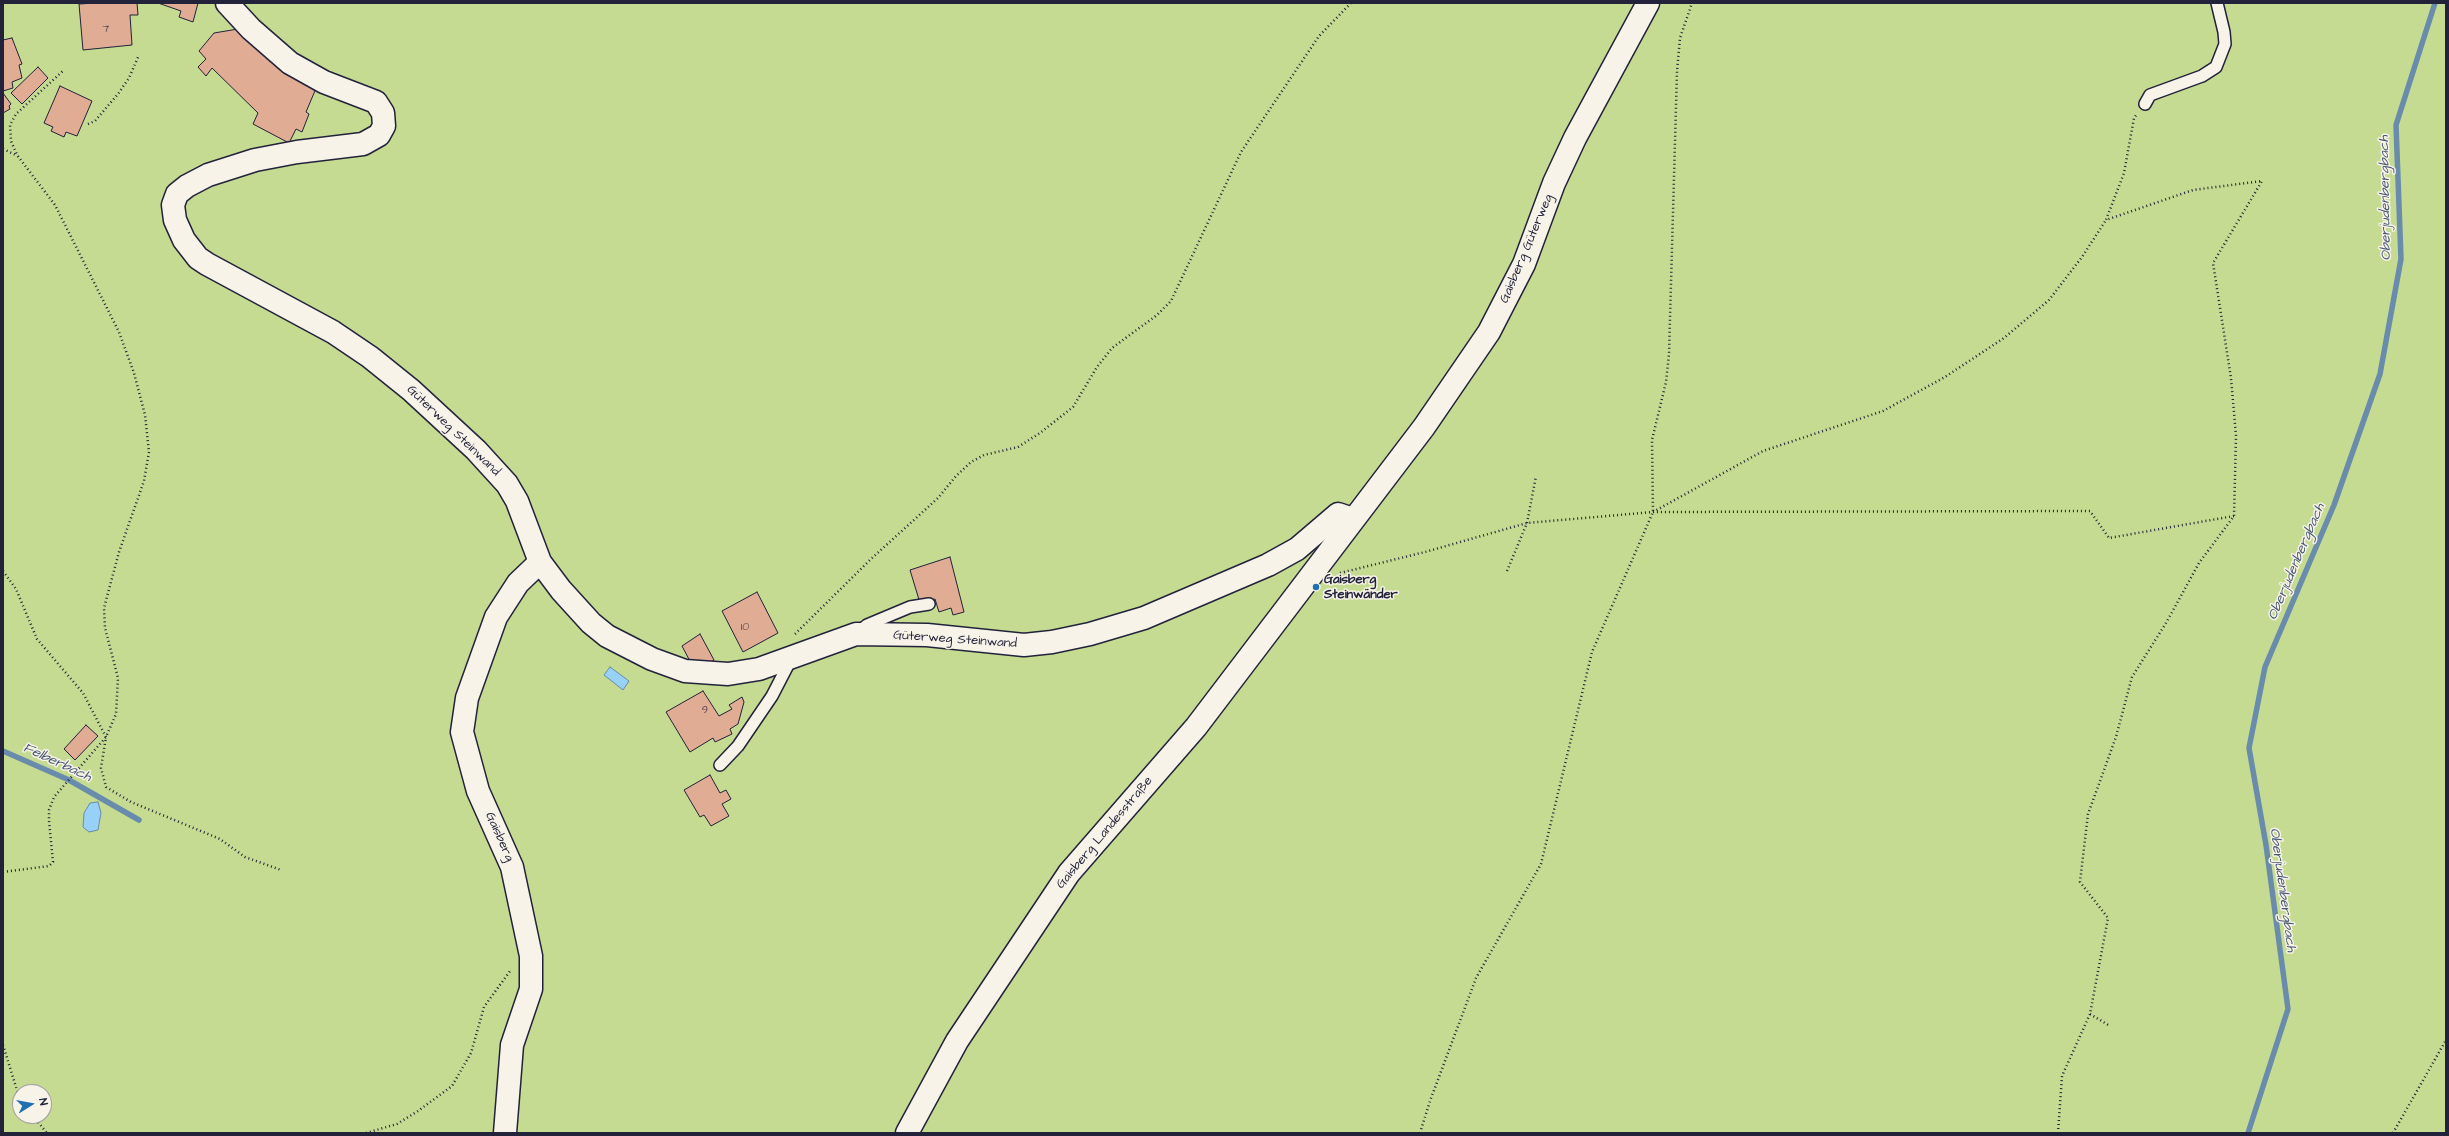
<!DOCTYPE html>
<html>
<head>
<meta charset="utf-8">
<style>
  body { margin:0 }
  #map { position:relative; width:2449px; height:1136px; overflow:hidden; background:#f7f3e8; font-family:"Architects Daughter",sans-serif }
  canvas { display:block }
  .frame { position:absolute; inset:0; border:4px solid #22223b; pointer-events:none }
  .north { position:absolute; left:12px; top:1084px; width:40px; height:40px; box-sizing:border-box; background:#f7f3e8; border:1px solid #a29fa3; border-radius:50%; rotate:79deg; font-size:11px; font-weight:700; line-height:16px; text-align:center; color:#22223b }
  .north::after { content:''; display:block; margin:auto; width:14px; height:18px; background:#1f6fb2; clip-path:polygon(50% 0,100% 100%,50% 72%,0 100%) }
</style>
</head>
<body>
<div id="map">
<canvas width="2449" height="1136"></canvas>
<div class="frame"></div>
<div class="north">N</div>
</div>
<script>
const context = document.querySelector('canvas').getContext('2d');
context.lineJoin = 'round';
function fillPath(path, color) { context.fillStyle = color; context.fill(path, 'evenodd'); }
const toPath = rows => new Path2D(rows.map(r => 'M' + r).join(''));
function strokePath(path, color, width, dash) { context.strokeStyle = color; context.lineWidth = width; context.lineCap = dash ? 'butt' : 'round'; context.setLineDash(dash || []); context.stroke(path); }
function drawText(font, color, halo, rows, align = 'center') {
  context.font = font + ' "Architects Daughter",sans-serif'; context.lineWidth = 3; context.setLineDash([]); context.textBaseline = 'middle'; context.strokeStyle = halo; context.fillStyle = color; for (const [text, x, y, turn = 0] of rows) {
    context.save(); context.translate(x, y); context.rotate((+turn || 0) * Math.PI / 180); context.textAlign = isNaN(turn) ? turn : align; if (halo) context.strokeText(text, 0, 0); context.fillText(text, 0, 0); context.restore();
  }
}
fillPath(toPath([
  [3,3,2446,3,2446,1133,3,1133],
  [20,1092,44,1092,44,1116,20,1116]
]), '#c4db91');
const water = toPath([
  [610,667,629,681,623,690,604,675,610,667],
  [98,802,101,813,98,830,89,832,83,827,84,813,90,803,98,802]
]);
fillPath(water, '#98d1f8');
strokePath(water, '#698bac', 1);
strokePath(toPath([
  [3,751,69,780,139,820],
  [2248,1133,2288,1009,2266,845,2249,748,2265,667,2334,505,2380,374,2401,259,2396,125,2435,3]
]), '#698bac', 5.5);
const building = toPath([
  [96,3,137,3,138,15,130,15,132,45,83,50,79,4,96,3],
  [158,3,198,3,193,22,179,17,181,11,158,3],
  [238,29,317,86,306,112,309,114,302,132,296,129,289,143,253,124,258,113,212,68,206,76,198,67,206,59,199,51,214,33,238,29],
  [12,38,22,64,19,65,22,78,12,82,13,88,3,91,3,40,12,38],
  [38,67,48,78,22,104,11,93,38,67],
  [60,86,92,101,77,136,66,132,64,137,51,131,53,127,44,123,60,86],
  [3,93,11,104,9,106,10,109,3,113,3,93],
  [950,557,964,612,953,615,951,608,939,612,935,599,920,603,910,570,950,557],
  [757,592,778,633,743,652,722,611,757,592],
  [700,634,714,660,701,668,692,665,682,646,700,634],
  [703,691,719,716,732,709,729,705,742,697,744,702,738,724,730,729,732,734,715,742,713,738,690,752,666,712,703,691],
  [86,725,98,736,75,760,64,749,86,725],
  [710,775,720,793,726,790,731,799,722,804,729,816,711,826,704,815,700,817,684,790,710,775]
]);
fillPath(building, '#e0ac94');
strokePath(building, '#22223b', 1);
const service = toPath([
  [2145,104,2150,95,2202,76,2216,67,2225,44,2224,32,2217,3],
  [860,631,867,625,910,607,929,604],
  [720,765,738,746,772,696,787,667,785,659]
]);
const minor = toPath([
  [227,3,251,29,290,63,324,82,376,102,383,113,384,126,379,135,363,144,297,152,255,160,208,175,187,186,177,194,173,205,175,220,184,240,198,258,207,264,333,332,370,357,411,390,476,450,507,484,517,501,540,562,561,590,591,623,607,636,652,659,685,671,728,674,759,669,856,634,927,635,1024,645,1052,642,1090,634,1144,618,1268,565,1297,549,1338,514,1353,519],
  [505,1133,512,1045,531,989,531,956,512,867,478,791,462,732,467,698,496,617,518,583,540,562]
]);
const secondary = toPath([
  [907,1133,957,1041,1069,873,1196,727,1424,427,1489,332,1524,264,1554,183,1575,138,1648,3]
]);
strokePath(service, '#22223b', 14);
strokePath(minor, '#22223b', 25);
strokePath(secondary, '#22223b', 25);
strokePath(toPath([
  [88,124,95,121,118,94,129,78,139,55],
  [3,149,16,155],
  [1653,512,1763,451,1883,411,1945,377,2004,338,2049,300,2082,257,2106,220],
  [3,571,16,589,37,639,83,693,106,737,101,768,106,787,131,802,220,839,245,857,281,870],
  [1507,571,1527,523,1536,476],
  [1340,573,1425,552,1527,523,1653,512,2090,511,2109,538,2234,516],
  [795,634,871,559,938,498,956,476,971,462,984,455,1018,447,1040,433,1073,407,1097,367,1112,348,1157,315,1171,301,1241,152,1319,36,1351,3],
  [3,872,49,866,53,862,49,821,49,810,54,797,106,737,116,714,118,678,105,628,104,608,119,552,144,481,149,452,145,415,134,373,119,332,55,205,17,155,11,141,10,125,16,114,64,70],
  [2090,1014,2110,1026],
  [3,1045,20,1100],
  [33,1116,47,1133],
  [366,1133,397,1124,418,1111,452,1086,471,1053,484,1007,510,971],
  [1420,1133,1430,1101,1476,978,1541,864,1592,652,1653,512,1652,440,1666,382,1669,354,1677,71,1680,38,1692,3],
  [2058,1133,2062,1076,2090,1014,2108,918,2080,882,2088,814,2116,737,2132,677,2166,623,2199,563,2234,516,2236,436,2231,378,2213,263,2262,181,2193,190,2106,220,2124,173,2134,118,2137,114],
  [2393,1133,2446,1040]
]), '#22223b', 2.5, [1, 3]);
strokePath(service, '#f7f3e8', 11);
strokePath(minor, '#f7f3e8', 22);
strokePath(secondary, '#f7f3e8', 22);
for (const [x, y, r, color] of [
  [1316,587,4,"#1f6fb2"]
]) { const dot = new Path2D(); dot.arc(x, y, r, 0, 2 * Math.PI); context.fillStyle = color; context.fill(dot); strokePath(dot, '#f7f3e8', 1.5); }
drawText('11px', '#524451', null, [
  ["7",106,30],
  ["10",745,628],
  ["9",705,711]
]);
drawText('13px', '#22223b', '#f7f3e8', [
  ["Gaisberg Güterweg",1527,249,-67],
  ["Güterweg Steinwand",453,431,44],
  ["Güterweg Steinwand",955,640,4],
  ["Gaisberg Landesstraße",1105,833,-50],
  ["Gaisberg",499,837,66]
]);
drawText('bold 13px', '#22223b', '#f7f3e8', [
  ["Gaisberg",1324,580],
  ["Steinwänder",1324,595]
], 'left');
drawText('italic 14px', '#455774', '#f7f3e8', [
  ["Oberjudenbergbach",2386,198,-91],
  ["Oberjudenbergbach",2297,562,-67],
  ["Felberbach",57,763,25],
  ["Oberjudenbergbach",2282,890,82]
]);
</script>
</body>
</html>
